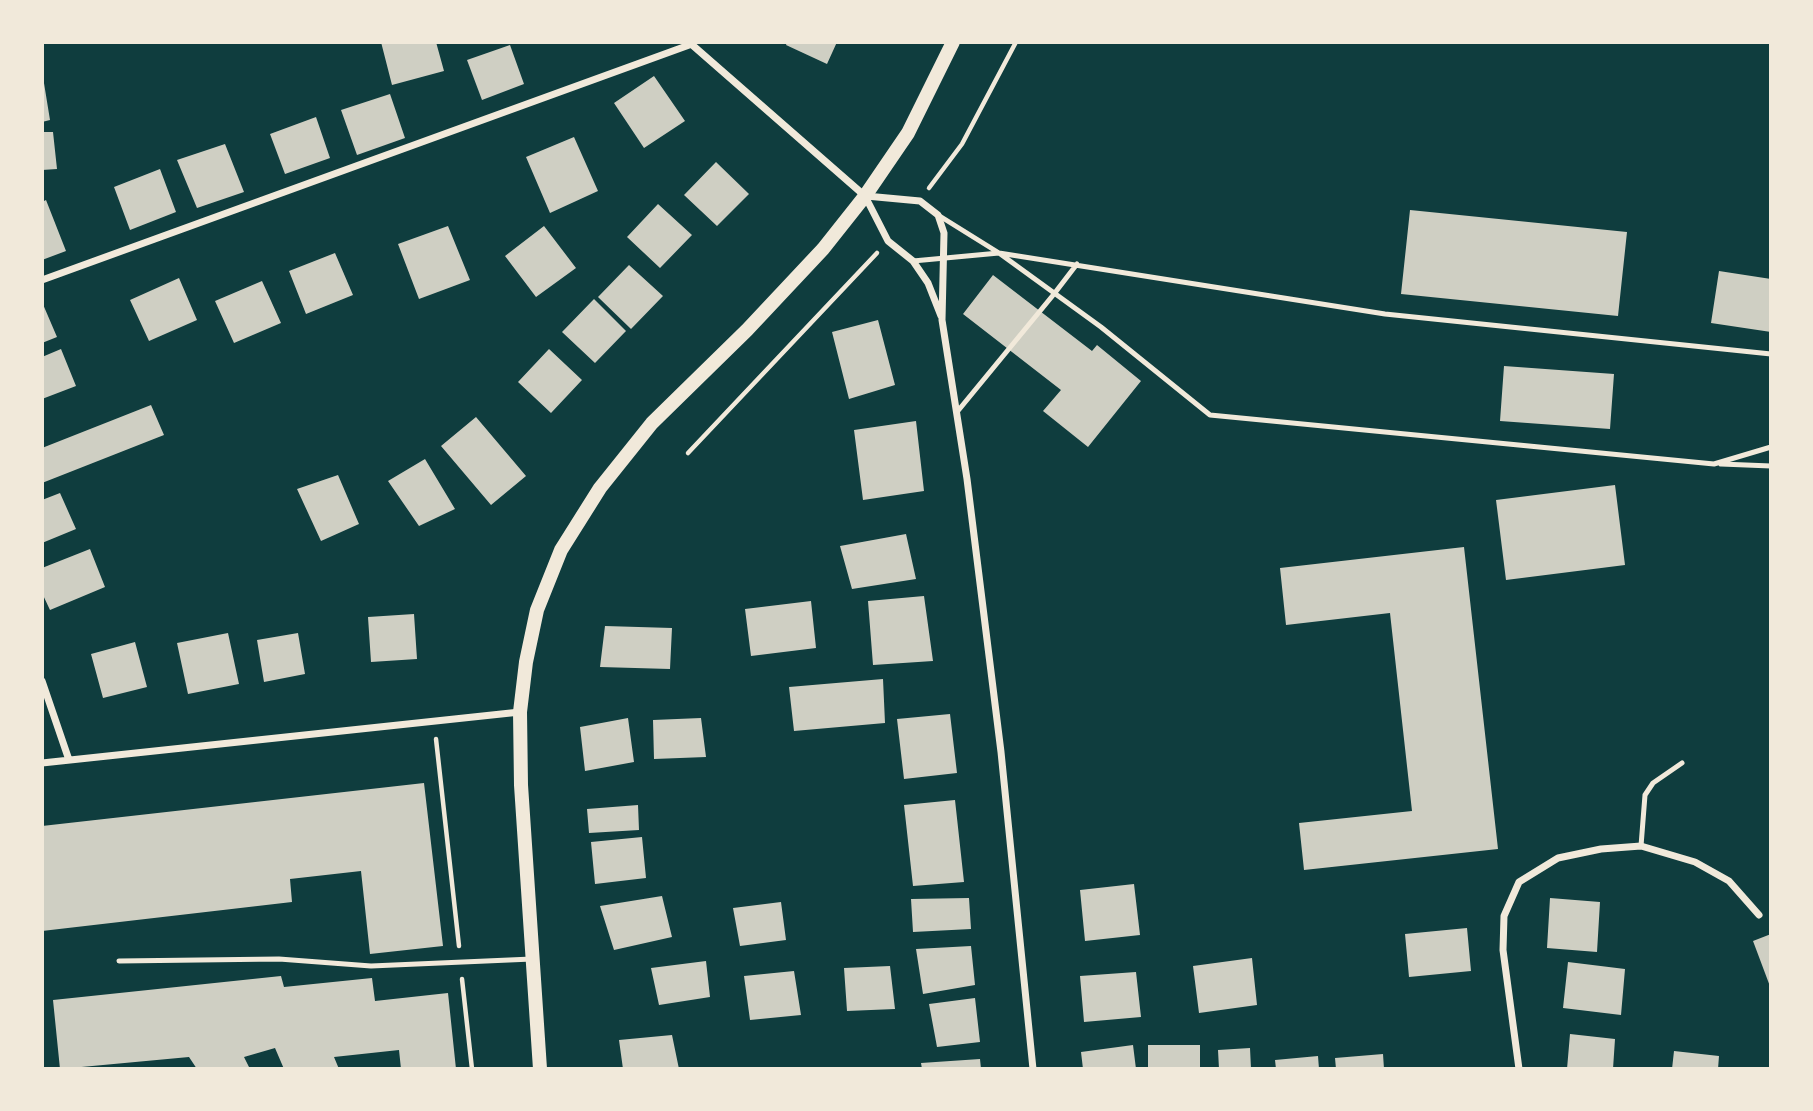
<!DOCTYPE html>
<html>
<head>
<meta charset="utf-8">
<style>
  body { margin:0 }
  #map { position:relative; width:1813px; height:1111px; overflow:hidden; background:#0f3d3e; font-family:Arial,sans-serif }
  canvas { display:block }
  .frame { position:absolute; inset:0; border:44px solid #f1e9da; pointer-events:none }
</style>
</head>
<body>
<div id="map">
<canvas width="1813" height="1111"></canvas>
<div class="frame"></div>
</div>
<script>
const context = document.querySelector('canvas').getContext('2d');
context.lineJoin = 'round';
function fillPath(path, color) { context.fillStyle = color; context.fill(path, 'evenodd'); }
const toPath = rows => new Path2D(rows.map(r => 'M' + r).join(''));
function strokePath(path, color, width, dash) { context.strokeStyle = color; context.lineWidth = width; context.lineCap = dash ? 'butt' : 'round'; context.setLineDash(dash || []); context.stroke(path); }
fillPath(toPath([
  [381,42,436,42,444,71,392,85],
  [787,42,837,42,827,64,786,45],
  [510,45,524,84,482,100,467,60],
  [654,76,685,121,644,148,614,103],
  [42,77,43,77,50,120,42,122],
  [390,94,405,138,357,155,341,110],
  [316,117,330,158,285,174,270,134],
  [42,132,53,132,57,169,42,170],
  [574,137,598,191,550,213,526,157],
  [225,144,244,192,197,208,177,160],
  [716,162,749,194,717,226,684,195],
  [160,169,176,212,130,230,114,187],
  [46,200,66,251,42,260,42,202],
  [658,204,692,235,660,268,627,237],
  [1410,210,1627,232,1618,316,1401,294],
  [448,226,470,280,419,299,398,244],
  [544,226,576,268,536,297,505,256],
  [335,253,353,295,306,314,289,271],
  [629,265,663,296,631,329,598,297],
  [1719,271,1771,279,1771,332,1711,323],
  [993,275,1092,351,1097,345,1141,381,1088,447,1043,411,1061,390,963,314],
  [179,278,197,320,149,341,130,300],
  [262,281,281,323,234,343,215,301],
  [594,299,626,331,595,363,562,332],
  [42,302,57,337,42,343],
  [878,320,895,385,849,399,832,332],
  [61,349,76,386,42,399,42,357],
  [549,349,582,380,551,413,518,382],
  [1504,366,1614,374,1610,429,1500,421],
  [151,405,164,435,42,483,42,448],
  [476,417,526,476,491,505,441,446],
  [916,421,924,491,863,500,854,430],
  [425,459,455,509,419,526,388,481],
  [338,475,359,524,321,541,297,489],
  [1615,485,1625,565,1506,580,1496,500],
  [60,493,76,529,42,543,42,500],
  [906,534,916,579,852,589,840,546],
  [1464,547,1498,849,1304,870,1299,823,1412,811,1390,613,1286,625,1280,568],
  [90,549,105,587,50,610,42,593,42,568],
  [924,596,933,661,873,665,868,601],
  [811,601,816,648,751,656,745,609],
  [414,614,417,659,371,662,368,617],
  [605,626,672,628,670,669,600,667],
  [228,633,239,684,188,694,177,643],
  [298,633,305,674,264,682,257,640],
  [135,642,147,687,103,698,91,654],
  [883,679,885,723,794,731,789,687],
  [950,714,957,773,904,779,897,719],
  [628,718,634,762,585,771,580,727],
  [701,718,706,757,654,759,653,720],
  [424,783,443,946,370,954,361,871,290,879,292,902,42,931,42,826],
  [955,800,964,882,913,886,904,805],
  [638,805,639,830,589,833,587,809],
  [642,837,646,878,595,884,591,842],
  [1134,884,1140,935,1085,941,1080,890],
  [662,896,672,937,614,950,600,906],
  [969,898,971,929,913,932,911,899],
  [1550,898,1600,902,1597,952,1547,948],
  [781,902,786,940,740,946,733,908],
  [1467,928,1471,971,1409,977,1405,934],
  [1771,934,1771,989,1753,941],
  [971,946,975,985,923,994,916,949],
  [1252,958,1257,1005,1199,1013,1193,966],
  [706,961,710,997,659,1005,651,968],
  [1568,962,1625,969,1621,1015,1563,1008],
  [890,966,895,1009,847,1011,844,968],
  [794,971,801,1015,750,1020,744,976],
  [1136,972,1141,1017,1084,1022,1080,976],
  [281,976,284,987,372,978,375,1001,448,993,456,1069,401,1069,399,1050,334,1057,339,1069,284,1069,275,1048,244,1057,250,1069,197,1069,189,1057,60,1069,53,1000],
  [975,998,980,1042,937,1047,929,1004],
  [1570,1034,1615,1039,1613,1069,1567,1069],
  [672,1035,679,1069,623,1069,619,1040],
  [1133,1045,1136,1069,1083,1069,1081,1052],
  [1148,1045,1200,1045,1200,1069,1148,1069],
  [1250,1048,1251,1069,1219,1069,1218,1050],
  [1674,1051,1719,1056,1718,1069,1672,1069],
  [1383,1054,1384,1069,1336,1069,1335,1058],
  [1318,1056,1319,1069,1276,1069,1275,1060],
  [980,1059,981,1069,922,1069,921,1063]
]), '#cfcfc3');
strokePath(toPath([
  [929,188,962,144,1016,42],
  [688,453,877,253],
  [436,739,459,946],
  [462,979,472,1069]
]), '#f1e9da', 4.5);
strokePath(toPath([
  [938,215,999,253,1101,327,1210,415,1714,464,1771,447],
  [913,261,999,253,1385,314,1771,354],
  [957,412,1054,294,1077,264],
  [1721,464,1771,466],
  [1641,846,1645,795,1653,783,1682,763],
  [119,961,279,959,371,966,532,959]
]), '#f1e9da', 5);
strokePath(toPath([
  [690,43,865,196,888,241,913,261,928,283,941,316],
  [866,196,920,201,938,215,944,233,942,320,967,479,1001,752,1033,1069],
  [42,280,692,44],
  [42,681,69,760],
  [42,763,520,712],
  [1519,1069,1503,950,1504,916,1519,882,1558,858,1601,849,1641,846,1695,862,1729,881,1759,915]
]), '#f1e9da', 7);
strokePath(toPath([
  [540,1069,521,785,520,712,526,662,537,610,561,550,600,488,652,423,747,330,823,249,865,196,908,133,953,42]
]), '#f1e9da', 14);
</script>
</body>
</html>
